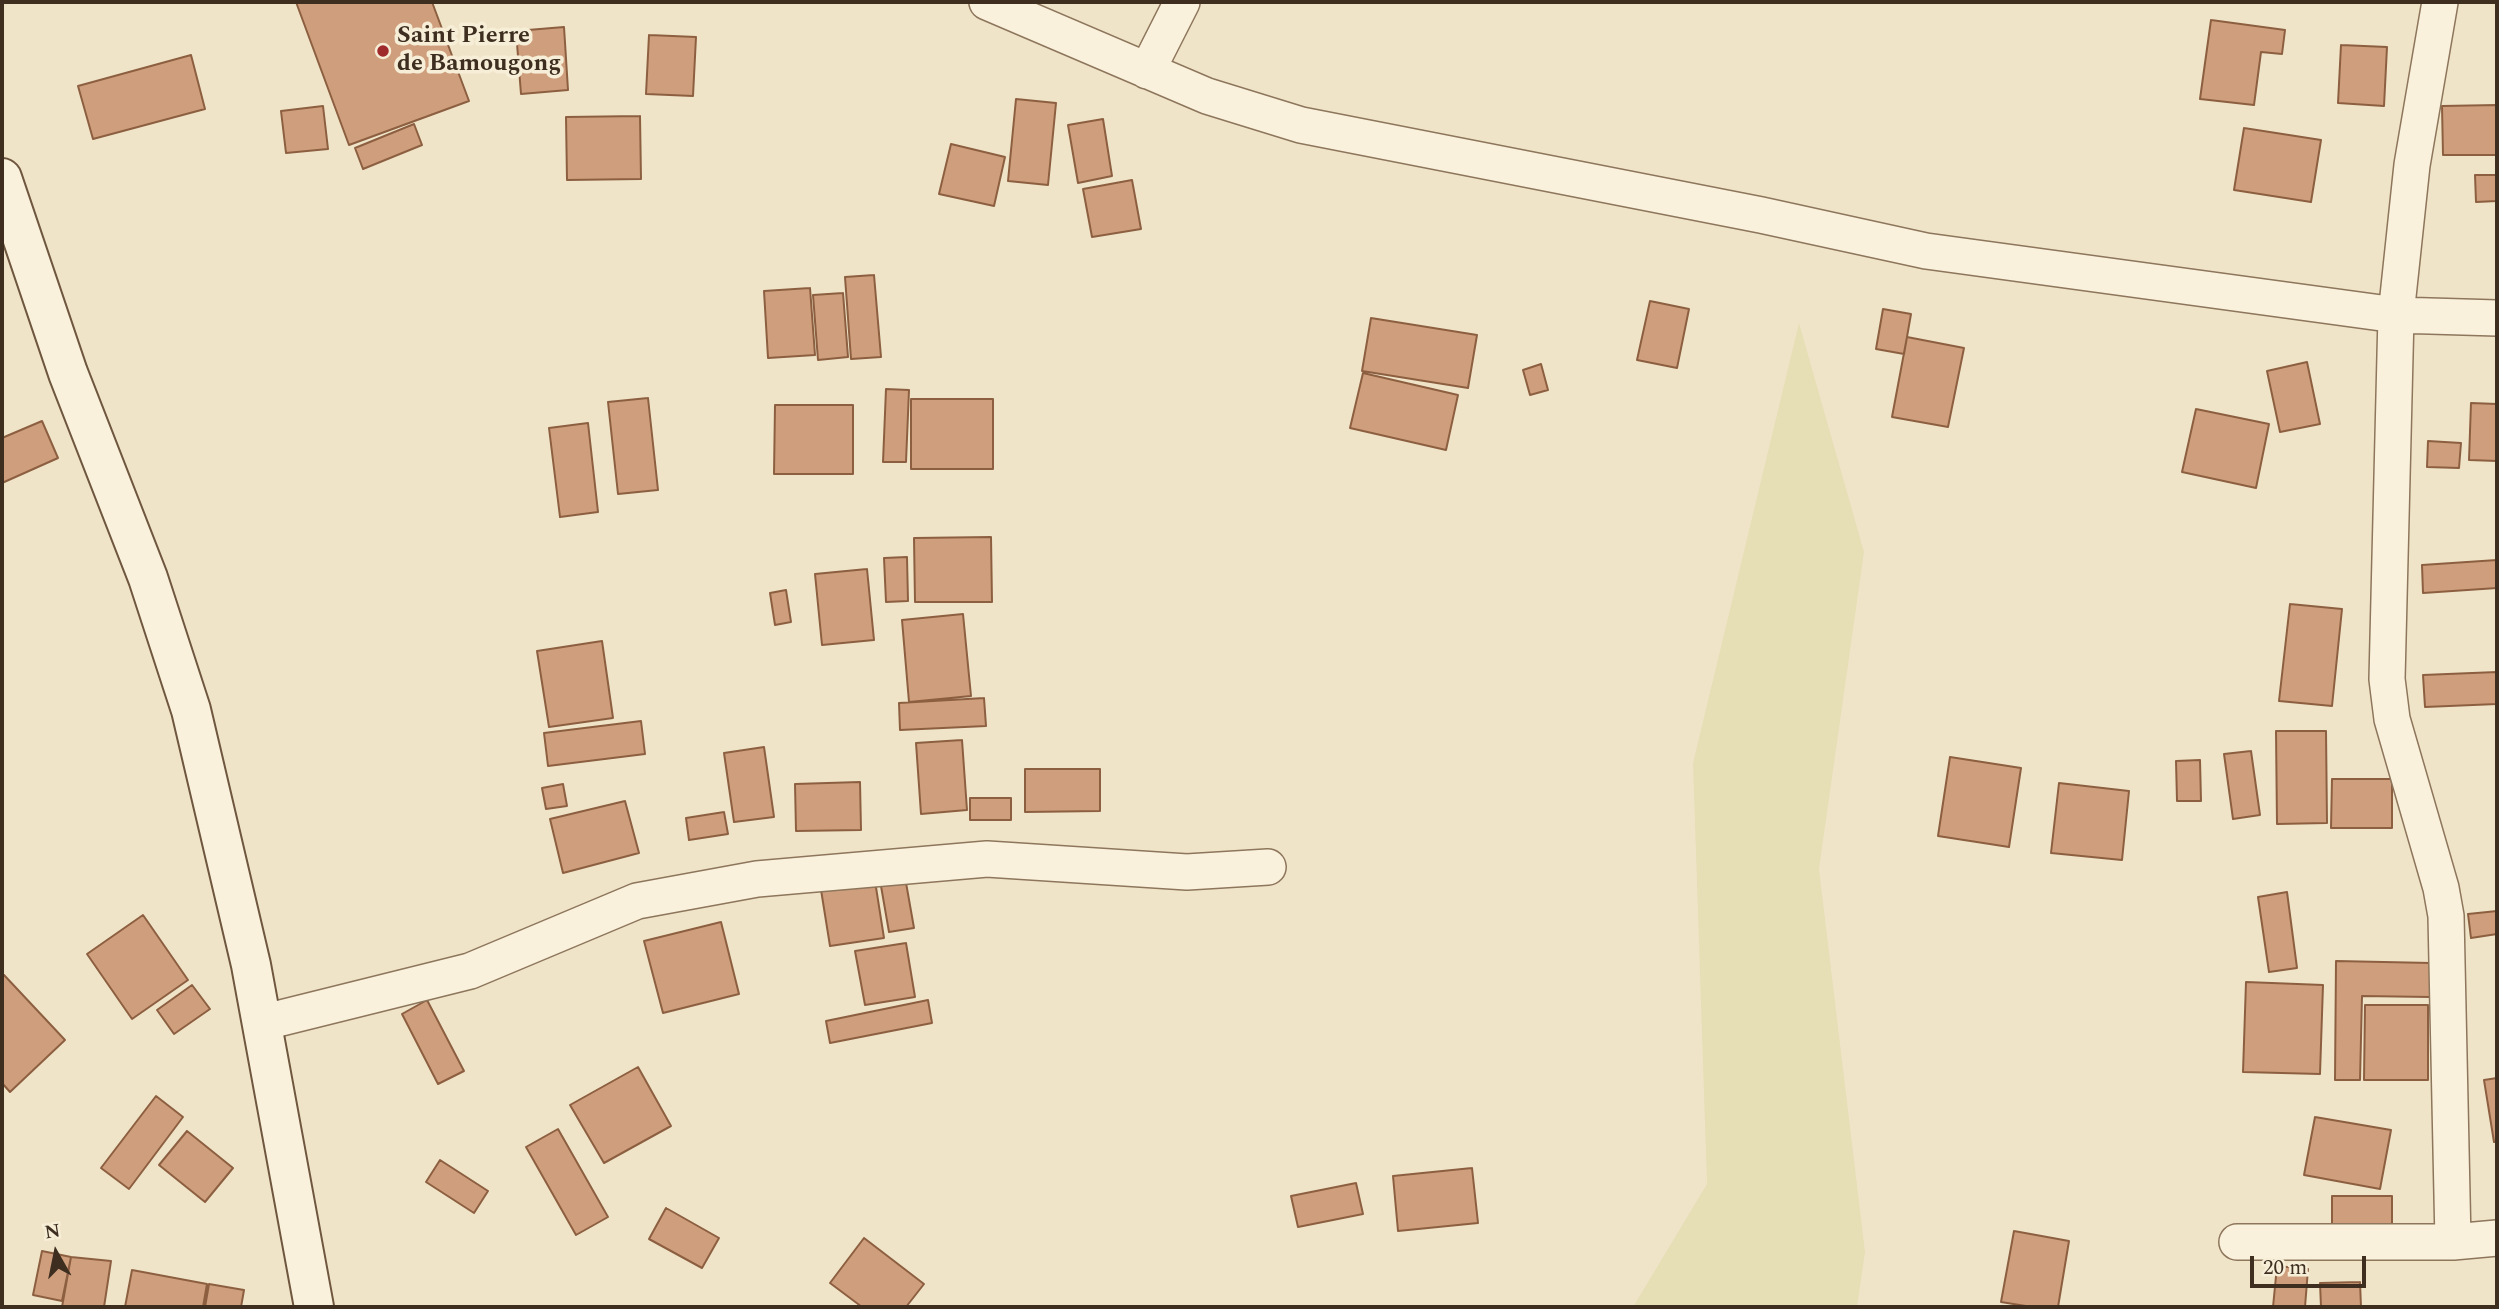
<!DOCTYPE html>
<html>
<head>
<meta charset="utf-8">
<style>
  body { margin:0 }
  #map { position:relative; width:2499px; height:1309px; overflow:hidden; background:#f0e4c8; font-family:Spectral,serif }
  canvas { display:block }
  .frame { position:absolute; inset:0; border:4px solid #3d2e20; pointer-events:none }
  .north { position:absolute; left:21px; top:1218px; width:70px; height:70px; -webkit-text-stroke:5px #f7eed8; paint-order:stroke; rotate:351deg; font-size:19px; font-weight:700; line-height:28px; text-align:center; color:#3d2e20 }
  .north::after { content:''; display:block; margin:auto; width:24px; height:32px; background:#3d2e20; clip-path:polygon(50% 0,100% 100%,50% 72%,0 100%) }
  .scale { position:absolute; left:2250px; top:1256px; width:116px; height:32px; box-sizing:border-box; border:4px solid #3d2e20; border-top:0; padding-left:9px; font-size:21px; line-height:24px; white-space:nowrap; color:#3d2e20; -webkit-text-stroke:5px #f7eed8; paint-order:stroke }
</style>
</head>
<body>
<div id="map">
<canvas width="2499" height="1309"></canvas>
<div class="frame"></div>
<div class="north">N</div>
<div class="scale">20 m</div>
</div>
<script>
const context = document.querySelector('canvas').getContext('2d');
context.lineJoin = 'round';
function fillPath(path, color) { context.fillStyle = color; context.fill(path, 'evenodd'); }
const toPath = rows => new Path2D(rows.map(r => 'M' + r).join(''));
function strokePath(path, color, width, dash) { context.strokeStyle = color; context.lineWidth = width; context.lineCap = dash ? 'butt' : 'round'; context.setLineDash(dash || []); context.stroke(path); }
function drawText(font, color, halo, rows, align = 'center') {
  context.font = font + ' Spectral,serif'; context.lineWidth = 7; context.setLineDash([]); context.textBaseline = 'middle'; context.strokeStyle = halo; context.fillStyle = color; for (const [text, x, y, turn = 0] of rows) {
    context.save(); context.translate(x, y); context.rotate((+turn || 0) * Math.PI / 180); context.textAlign = isNaN(turn) ? turn : align; if (halo) context.strokeText(text, 0, 0); context.fillText(text, 0, 0); context.restore();
  }
}
fillPath(toPath([
  [1799,323,1864,552,1819,869,1865,1252,1857,1307,1633,1307,1707,1184,1693,763]
]), '#e6deb5');
const building = toPath([
  [296,2,432,2,469,101,349,145,296,2],
  [2211,20,2285,30,2282,54,2261,52,2254,105,2200,99,2211,20],
  [564,27,568,90,521,94,516,31,564,27],
  [649,35,696,37,693,96,646,94,649,35],
  [2341,45,2387,47,2384,106,2338,103,2341,45],
  [191,55,205,109,93,139,78,86,191,55],
  [1016,99,1056,103,1048,185,1008,181,1016,99],
  [2497,105,2497,155,2443,155,2442,106,2497,105],
  [323,106,328,149,286,153,281,111,323,106],
  [640,116,641,179,567,180,566,117,640,116],
  [1103,119,1112,176,1078,183,1068,125,1103,119],
  [414,124,422,145,363,169,355,148,414,124],
  [2244,128,2321,140,2311,202,2234,190,2244,128],
  [951,144,1005,157,994,206,939,194,951,144],
  [2475,175,2497,175,2497,201,2476,202,2475,175],
  [1132,180,1141,229,1092,237,1083,189,1132,180],
  [874,275,881,357,851,359,845,277,874,275],
  [810,288,815,355,768,358,764,291,810,288],
  [843,293,848,357,818,360,813,295,843,293],
  [1650,301,1689,309,1677,368,1637,360,1650,301],
  [1883,309,1911,314,1904,354,1876,349,1883,309],
  [1371,318,1477,335,1468,388,1362,371,1371,318],
  [1907,337,1964,348,1948,427,1892,417,1907,337],
  [2307,362,2320,424,2280,432,2267,371,2307,362],
  [1541,364,1548,390,1530,395,1523,370,1541,364],
  [1363,373,1458,395,1446,450,1350,428,1363,373],
  [886,389,909,390,906,462,883,462,886,389],
  [648,398,658,490,618,494,608,402,648,398],
  [911,399,993,399,993,469,911,469,911,399],
  [2471,403,2497,404,2497,461,2469,460,2471,403],
  [775,405,853,405,853,474,774,474,775,405],
  [2196,409,2269,424,2256,488,2182,472,2196,409],
  [42,421,58,458,2,483,2,438,42,421],
  [588,423,598,512,560,517,549,428,588,423],
  [2428,441,2461,443,2459,468,2427,467,2428,441],
  [991,537,992,602,915,602,914,538,991,537],
  [907,557,908,601,886,602,884,558,907,557],
  [2497,560,2497,588,2423,593,2422,565,2497,560],
  [867,569,874,640,822,645,815,574,867,569],
  [786,590,791,622,775,625,770,593,786,590],
  [2290,604,2342,609,2332,706,2279,701,2290,604],
  [963,614,971,696,909,702,902,620,963,614],
  [602,641,613,718,549,727,537,651,602,641],
  [2497,672,2497,704,2425,707,2423,675,2497,672],
  [984,698,986,726,900,730,899,703,984,698],
  [641,721,645,754,548,766,544,733,641,721],
  [2276,731,2326,731,2327,823,2277,824,2276,731],
  [962,740,967,810,921,814,916,743,962,740],
  [764,747,774,817,734,822,724,753,764,747],
  [2251,751,2260,815,2233,819,2224,754,2251,751],
  [1950,757,2021,768,2009,847,1938,836,1950,757],
  [2200,760,2201,801,2177,801,2176,761,2200,760],
  [1025,769,1100,769,1100,811,1025,812,1025,769],
  [2332,779,2392,779,2392,828,2331,828,2332,779],
  [860,782,861,830,796,831,795,784,860,782],
  [2059,783,2129,791,2122,860,2051,853,2059,783],
  [563,784,567,806,546,809,542,788,563,784],
  [970,798,1011,798,1011,820,970,820,970,798],
  [625,801,639,853,563,873,550,819,625,801],
  [724,812,728,834,689,840,686,818,724,812],
  [902,860,914,928,889,932,877,863,902,860],
  [872,862,884,938,830,946,818,871,872,862],
  [2287,892,2297,968,2269,972,2258,897,2287,892],
  [2497,911,2497,934,2471,938,2468,914,2497,911],
  [143,915,188,980,132,1019,87,954,143,915],
  [721,922,739,994,663,1013,644,941,721,922],
  [906,943,915,997,865,1005,855,951,906,943],
  [2336,961,2431,963,2430,997,2362,996,2360,1080,2335,1080,2336,961],
  [4,975,65,1040,10,1092,2,1083,2,977,4,975],
  [2246,982,2323,985,2320,1074,2243,1072,2246,982],
  [192,985,210,1009,174,1034,157,1010,192,985],
  [427,1000,464,1071,438,1084,402,1014,427,1000],
  [928,1000,932,1023,830,1043,826,1021,928,1000],
  [2365,1005,2428,1005,2428,1080,2364,1080,2365,1005],
  [638,1067,671,1126,604,1163,570,1105,638,1067],
  [2497,1078,2497,1142,2494,1142,2484,1080,2497,1078],
  [156,1096,183,1117,129,1189,101,1168,156,1096],
  [2315,1117,2391,1130,2380,1189,2304,1175,2315,1117],
  [558,1129,608,1217,576,1235,526,1147,558,1129],
  [187,1131,233,1168,205,1202,159,1165,187,1131],
  [440,1160,488,1191,474,1213,426,1182,440,1160],
  [1472,1168,1478,1223,1398,1231,1393,1176,1472,1168],
  [1356,1183,1363,1214,1298,1227,1291,1196,1356,1183],
  [2332,1196,2392,1196,2392,1229,2332,1228,2332,1196],
  [666,1208,719,1238,702,1268,649,1239,666,1208],
  [2014,1231,2069,1241,2058,1307,2032,1307,2001,1302,2014,1231],
  [864,1238,924,1284,906,1307,862,1307,830,1283,864,1238],
  [42,1251,71,1257,62,1301,33,1295,42,1251],
  [71,1257,111,1261,104,1307,62,1307,71,1257],
  [2277,1266,2308,1269,2305,1307,2273,1307,2277,1266],
  [132,1270,207,1284,203,1307,125,1307,132,1270],
  [2360,1282,2361,1307,2321,1307,2320,1283,2360,1282],
  [209,1284,244,1290,241,1307,205,1307,209,1284]
]);
fillPath(building, '#cf9f7d');
strokePath(building, '#8d5f41', 2);
const street = toPath([
  [987,2,1207,96,1301,125,1761,215,1926,251,2396,315,2497,318],
  [2440,2,2412,165,2396,315,2387,679,2392,719,2441,888,2446,916,2453,1242],
  [1147,71,1182,2],
  [261,1023,470,971,637,901,757,879,987,859,1187,872,1268,867],
  [2237,1242,2453,1242,2497,1238]
]);
const secondary = toPath([
  [2,178,68,373,148,578,191,710,251,965,314,1307]
]);
strokePath(street, '#8d765c', 38);
strokePath(secondary, '#6f573f', 42);
strokePath(street, '#faf1dc', 35);
strokePath(secondary, '#faf1dc', 38);
for (const [x, y, r, color] of [
  [383,51,7,"#9e2a2b"]
]) { const dot = new Path2D(); dot.arc(x, y, r, 0, 2 * Math.PI); context.fillStyle = color; context.fill(dot); strokePath(dot, '#f7eed8', 2.5); }
drawText('bold 24px', '#3d2e20', '#f7eed8', [
  ["Saint Pierre",397,37],
  ["de Bamougong",397,65]
], 'left');
</script>
</body>
</html>
